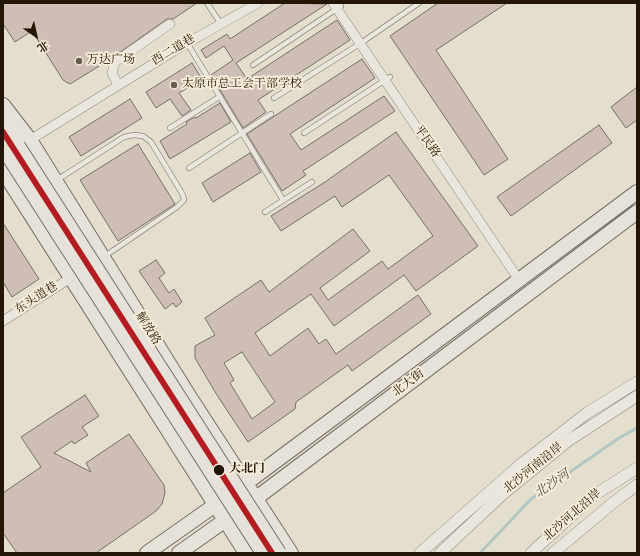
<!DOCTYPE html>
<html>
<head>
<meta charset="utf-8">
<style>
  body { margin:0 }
  #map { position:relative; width:640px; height:556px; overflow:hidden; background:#e4decd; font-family:"Sorts Mill Goudy","Noto Serif SC",serif }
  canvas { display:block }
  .frame { position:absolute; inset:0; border:4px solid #241606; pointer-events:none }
  .north { position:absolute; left:16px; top:16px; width:40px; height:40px; -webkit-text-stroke:3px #f4ecd8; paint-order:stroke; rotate:146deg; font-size:11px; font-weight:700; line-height:16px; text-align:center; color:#241606 }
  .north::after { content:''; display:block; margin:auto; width:14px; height:18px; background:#241606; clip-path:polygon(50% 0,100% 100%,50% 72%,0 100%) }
</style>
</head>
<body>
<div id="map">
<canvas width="640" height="556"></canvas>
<div class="frame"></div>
<div class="north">北</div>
</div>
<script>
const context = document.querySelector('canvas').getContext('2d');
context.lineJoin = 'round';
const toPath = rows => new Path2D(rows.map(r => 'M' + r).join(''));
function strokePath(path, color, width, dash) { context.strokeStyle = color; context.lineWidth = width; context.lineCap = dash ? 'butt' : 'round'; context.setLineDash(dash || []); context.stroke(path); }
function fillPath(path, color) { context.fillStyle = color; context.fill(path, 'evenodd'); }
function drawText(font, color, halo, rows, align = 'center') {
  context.font = font + ' "Sorts Mill Goudy","Noto Serif SC",serif'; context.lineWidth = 4; context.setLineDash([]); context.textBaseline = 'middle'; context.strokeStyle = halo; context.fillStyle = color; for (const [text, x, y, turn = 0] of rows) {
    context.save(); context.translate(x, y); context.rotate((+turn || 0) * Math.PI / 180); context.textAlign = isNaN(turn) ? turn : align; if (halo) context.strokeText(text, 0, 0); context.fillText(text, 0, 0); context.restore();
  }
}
strokePath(toPath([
  [480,553,531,499,619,438,637,428]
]), '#b2c6c2', 3);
const building = toPath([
  [3,3,197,3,173,19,167,19,109,60,70,84,63,80,32,31,15,42,3,24,3,3],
  [285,3,327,4,236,63,247,79,337,20,350,40,258,100,266,112,243,128,211,75,233,60,224,46,206,58,201,50,227,34,230,39,285,3],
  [438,3,507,3,436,50,508,159,484,175,390,36,438,3],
  [362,59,375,78,290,134,301,150,384,96,395,111,303,171,306,175,282,191,247,134,362,59],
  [192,63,202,79,179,93,191,110,182,116,170,99,156,108,146,92,192,63],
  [637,87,637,120,626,128,611,107,637,87],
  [130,99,142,118,81,156,69,137,130,99],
  [220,103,231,122,170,159,160,141,187,124,186,122,195,117,196,118,220,103],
  [599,125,612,143,511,216,497,197,599,125],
  [396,132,478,246,416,291,404,275,334,326,311,294,255,333,270,356,308,328,319,344,326,339,336,354,418,295,431,314,352,371,348,365,296,402,295,409,248,442,217,395,195,358,195,346,215,335,205,318,261,280,269,292,353,229,370,251,320,288,328,300,382,261,388,269,433,236,389,175,342,207,335,196,281,231,271,216,325,182,396,132],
  [242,352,275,402,252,419,230,383,234,380,224,363,242,352],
  [138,144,175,204,118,241,80,180,138,144],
  [250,153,261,172,213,202,202,183,250,153],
  [3,223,39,279,12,297,3,282,3,223],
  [156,260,165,273,159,278,169,293,174,289,182,302,176,307,173,303,165,309,139,271,156,260],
  [85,395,99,416,82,427,88,435,74,444,72,441,54,453,91,472,86,463,129,434,164,485,165,493,162,504,156,511,96,553,17,553,3,533,3,493,41,467,21,437,85,395]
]);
fillPath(building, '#cfbeb5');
strokePath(building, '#756f65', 1);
const service = toPath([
  [207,3,221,24],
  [187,43,283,200],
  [253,65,341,6],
  [274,98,361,43,419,3],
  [170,128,219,97],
  [304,133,390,77],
  [189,168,271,114],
  [57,180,124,137,134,135,143,136,151,142,183,195,184,200,177,207,105,256],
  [265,212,312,182]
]);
const minor = toPath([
  [333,3,519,280],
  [118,85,112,73,115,62,170,24],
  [30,140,182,46,258,3],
  [3,321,72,277]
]);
const tertiary = toPath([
  [420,553,521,464,587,413,637,382],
  [440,553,503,494,568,441,637,396],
  [531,553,593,496,637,468],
  [553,553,614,502,637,485]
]);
const primary = toPath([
  [3,105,30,140,189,396,291,553],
  [3,120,18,146],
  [3,171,246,553],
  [147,553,245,484,637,192],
  [179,553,255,499,637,212]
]);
strokePath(service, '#908b7f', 6);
strokePath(minor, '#908b7f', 10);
strokePath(tertiary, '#908b7f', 12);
strokePath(primary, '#756f65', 16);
strokePath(service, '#eae6de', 4.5);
strokePath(minor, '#eae6de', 9);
strokePath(tertiary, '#eae6de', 11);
strokePath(primary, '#e7e2d9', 14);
const primaryBridge = toPath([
  [18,146,279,553],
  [7,154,263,553]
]);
strokePath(primaryBridge, '#756f65', 16, []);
strokePath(primaryBridge, '#e7e2d9', 14);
strokePath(toPath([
  [3,132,272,553]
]), '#b31c21', 6);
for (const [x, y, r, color] of [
  [79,61,4,"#675c4c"],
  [174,85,4,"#675c4c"],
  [219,470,6,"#241606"]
]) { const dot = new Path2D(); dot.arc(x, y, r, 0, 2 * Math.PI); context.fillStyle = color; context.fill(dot); strokePath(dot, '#f4ecd8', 1.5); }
drawText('12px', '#241606', '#f4ecd8', [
  ["西二道巷",174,51,-31],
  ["平民路",426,142,56],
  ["东头道巷",37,299,-33],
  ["解放路",147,329,58],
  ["北大街",409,384,-37],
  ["北沙河南沿岸",534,469,-39],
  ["北沙河北沿岸",573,516,-41]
]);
drawText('12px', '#241606', '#f4ecd8', [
  ["万达广场",87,61],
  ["太原市总工会干部学校",182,85]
], 'left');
drawText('bold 12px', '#241606', '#f4ecd8', [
  ["大北门",229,470]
], 'left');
drawText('italic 13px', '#4e5046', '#f4ecd8', [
  ["北沙河",553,485,-34]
]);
</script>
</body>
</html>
